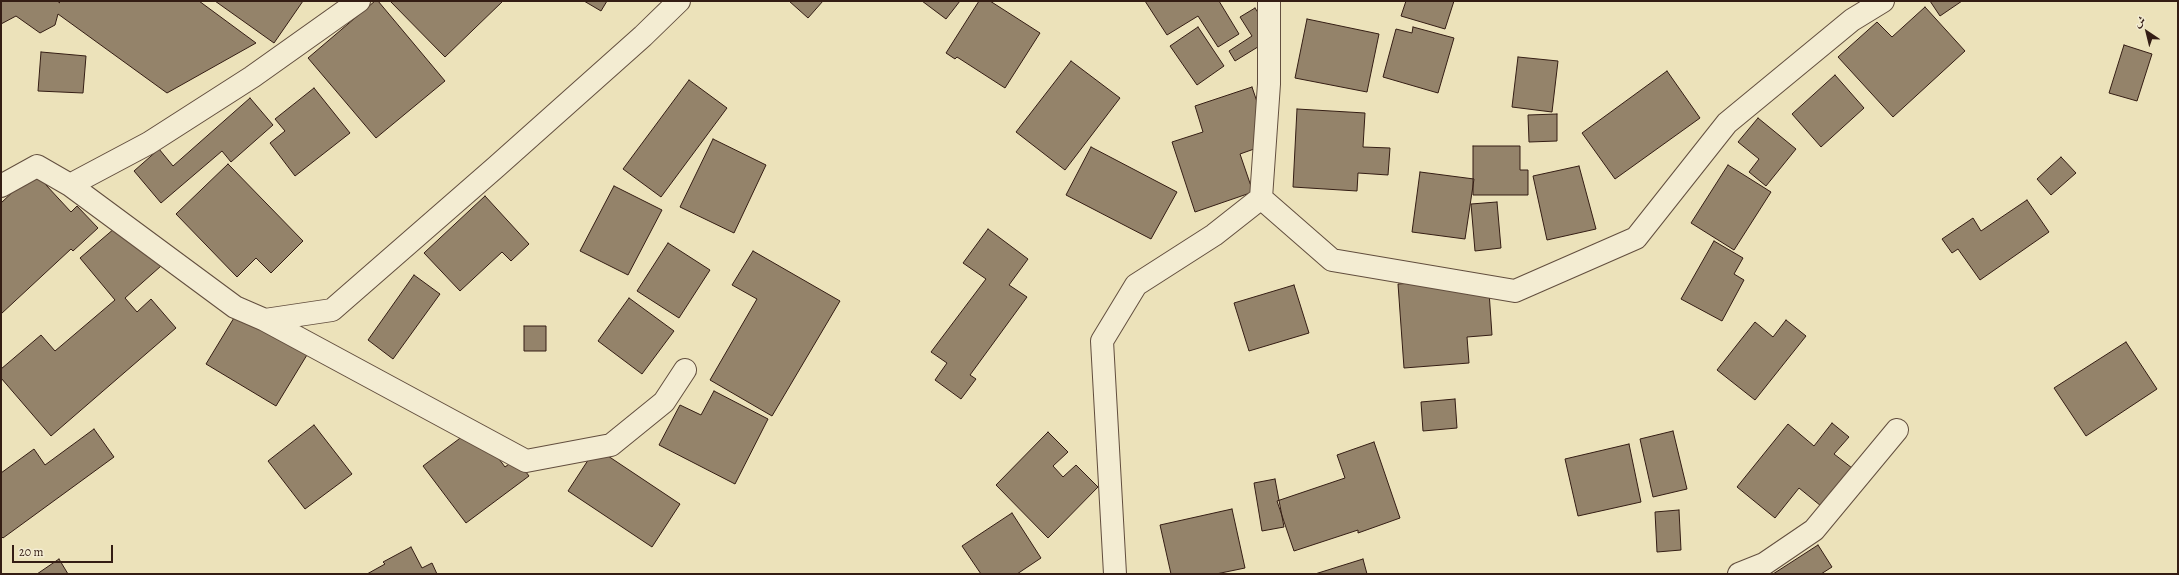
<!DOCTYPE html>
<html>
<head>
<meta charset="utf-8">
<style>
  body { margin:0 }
  #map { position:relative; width:2179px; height:575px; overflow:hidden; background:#ece2ba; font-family:Alegreya,Amiri,serif }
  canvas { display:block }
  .frame { position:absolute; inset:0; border:2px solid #341d14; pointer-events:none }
  .north { position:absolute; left:2127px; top:12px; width:40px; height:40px; -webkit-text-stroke:3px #f3ecd2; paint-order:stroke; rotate:325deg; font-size:11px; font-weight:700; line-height:16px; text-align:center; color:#341d14 }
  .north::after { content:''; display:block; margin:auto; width:14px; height:18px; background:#341d14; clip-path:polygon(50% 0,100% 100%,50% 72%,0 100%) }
  .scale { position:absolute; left:12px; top:545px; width:101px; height:18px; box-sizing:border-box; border:2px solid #341d14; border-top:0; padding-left:5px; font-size:12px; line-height:14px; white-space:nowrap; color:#341d14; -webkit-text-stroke:3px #f3ecd2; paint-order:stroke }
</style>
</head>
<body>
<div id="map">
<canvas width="2179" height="575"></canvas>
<div class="frame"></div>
<div class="north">ش</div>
<div class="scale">20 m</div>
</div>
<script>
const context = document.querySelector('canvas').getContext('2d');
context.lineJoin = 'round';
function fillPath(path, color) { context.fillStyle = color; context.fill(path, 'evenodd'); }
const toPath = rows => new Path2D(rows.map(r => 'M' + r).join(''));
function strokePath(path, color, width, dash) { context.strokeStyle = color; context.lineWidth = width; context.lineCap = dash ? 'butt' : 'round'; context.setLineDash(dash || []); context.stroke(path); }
const building = toPath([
  [1,1,57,1,60,3,58,1,199,1,256,43,167,93,58,14,55,25,40,33,16,16,1,24,1,1],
  [215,1,303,1,274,43,215,1],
  [375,1,378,1,445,81,376,138,308,58,375,1],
  [390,1,503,1,445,57,390,1],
  [584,1,607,1,601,11,584,1],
  [789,1,823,1,808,18,789,1],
  [922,1,960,1,946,19,922,1],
  [979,1,990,1,1040,33,1005,88,957,57,955,59,946,53,979,1],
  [1145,1,1219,1,1239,34,1218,47,1198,16,1167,35,1145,1],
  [1406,1,1454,1,1445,29,1401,16,1406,1],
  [1930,1,1962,1,1940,16,1930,1],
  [1925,7,1965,51,1893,117,1838,57,1877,22,1892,37,1925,7],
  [1255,8,1274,37,1235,61,1229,51,1252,36,1240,17,1255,8],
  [1307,19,1379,34,1367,92,1295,78,1307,19],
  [1198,27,1224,66,1197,85,1170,46,1198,27],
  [1413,27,1454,38,1438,93,1383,77,1396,29,1412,33,1413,27],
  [2124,45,2152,54,2137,101,2109,93,2124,45],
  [41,52,86,56,83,93,38,91,41,52],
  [1518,57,1558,61,1552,112,1512,107,1518,57],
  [1071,61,1120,98,1065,170,1016,132,1071,61],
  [1667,71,1700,118,1615,179,1582,133,1667,71],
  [1835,75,1864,108,1821,147,1792,114,1835,75],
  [689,80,727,108,661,197,623,169,689,80],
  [1252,87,1271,143,1240,154,1253,192,1195,212,1172,142,1203,132,1195,106,1252,87],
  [314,88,350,133,295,176,270,143,285,131,275,119,314,88],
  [250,98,273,125,231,162,222,151,161,203,134,171,159,149,173,166,250,98],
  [1297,109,1365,113,1363,147,1390,148,1388,175,1358,173,1357,191,1293,187,1297,109],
  [1557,114,1557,141,1529,142,1528,115,1557,114],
  [1758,118,1796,149,1766,186,1749,172,1759,159,1738,142,1758,118],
  [713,139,766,165,734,233,680,207,713,139],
  [1473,146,1520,146,1520,170,1528,170,1528,195,1473,195,1473,146],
  [1091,147,1177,192,1151,239,1066,195,1091,147],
  [2061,157,2076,173,2051,195,2037,179,2061,157],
  [228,164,303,241,271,273,256,258,237,277,176,214,228,164],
  [1728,165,1771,192,1734,250,1691,223,1728,165],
  [1579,166,1596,229,1547,240,1533,176,1579,166],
  [34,172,71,212,77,206,98,228,73,251,71,249,1,314,1,203,34,172],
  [1420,172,1474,179,1465,239,1412,232,1420,172],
  [614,186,662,210,628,275,580,251,614,186],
  [485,196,529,244,511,261,502,252,460,291,424,253,485,196],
  [2027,200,2049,232,1980,280,1958,249,1952,253,1942,239,1973,218,1981,231,2027,200],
  [1497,202,1501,248,1475,251,1471,204,1497,202],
  [122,222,161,266,125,298,137,312,151,299,176,328,51,436,1,378,1,369,41,335,55,351,115,300,80,258,122,222],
  [988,229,1028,259,1009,285,1027,297,970,375,976,379,961,399,935,380,947,363,931,352,986,279,963,263,988,229],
  [1714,241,1743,258,1734,274,1744,280,1722,321,1681,299,1714,241],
  [668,243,710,270,679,318,637,291,668,243],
  [753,251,840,301,772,416,710,380,757,299,732,285,753,251],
  [414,275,440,294,393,359,368,340,414,275],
  [1488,277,1492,335,1467,337,1469,363,1404,368,1398,284,1488,277],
  [1294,285,1309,333,1249,351,1234,303,1294,285],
  [629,298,674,331,642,374,598,341,629,298],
  [243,303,313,345,276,406,206,364,243,303],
  [1786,320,1806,336,1755,400,1717,370,1755,322,1773,337,1786,320],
  [524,326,546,326,546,351,524,351,524,326],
  [2126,342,2157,389,2086,436,2054,388,2126,342],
  [714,391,768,419,735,484,659,445,680,405,701,415,714,391],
  [1455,399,1457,428,1423,431,1421,402,1455,399],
  [1832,423,1849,437,1834,454,1852,468,1821,506,1799,488,1775,518,1737,487,1788,424,1814,446,1832,423],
  [314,425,352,474,305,509,268,461,314,425],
  [475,427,505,467,516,459,529,476,466,523,423,466,475,427],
  [94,429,114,457,3,538,1,536,1,473,34,449,45,465,94,429],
  [1673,431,1687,489,1653,497,1640,439,1673,431],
  [1048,432,1068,452,1053,466,1063,477,1076,465,1098,487,1048,538,996,485,1048,432],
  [1374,442,1400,518,1358,533,1358,530,1294,551,1277,501,1345,478,1337,455,1374,442],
  [1629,444,1641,502,1578,516,1565,459,1629,444],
  [596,448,680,504,652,547,568,491,596,448],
  [1275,479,1284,527,1262,531,1254,483,1275,479],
  [1232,509,1245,568,1216,574,1171,574,1160,525,1232,509],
  [1679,510,1681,550,1657,552,1655,512,1679,510],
  [1012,513,1041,558,1017,574,981,574,962,546,1012,513],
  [1818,545,1832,567,1821,574,1773,574,1818,545],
  [411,547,422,568,432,563,437,574,367,574,385,564,383,562,411,547],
  [59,559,68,574,37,574,59,559],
  [1363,559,1367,574,1315,574,1363,559]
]);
fillPath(building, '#94836a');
strokePath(building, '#341d14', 1);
const street = toPath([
  [70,185,235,307,265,320,332,310,496,167,643,36,679,1],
  [1,186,37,166,70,185,149,143,252,77,359,1],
  [1261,198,1332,260,1515,291,1636,238,1727,123,1852,20,1883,1],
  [265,320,526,461,611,445,664,402,685,370],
  [1115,574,1102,341,1136,285,1214,235,1261,198,1269,84,1269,1],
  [1739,574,1764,564,1814,530,1897,430]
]);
strokePath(street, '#624e3e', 24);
strokePath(street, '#f3ecd2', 22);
</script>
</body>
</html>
